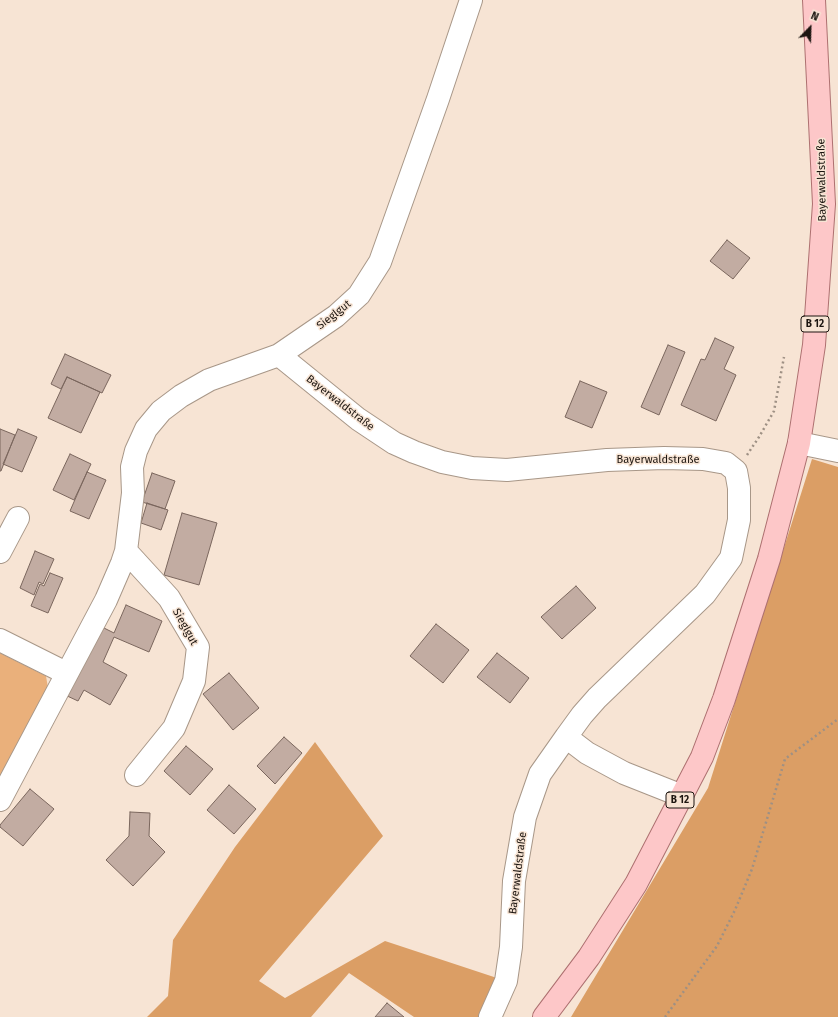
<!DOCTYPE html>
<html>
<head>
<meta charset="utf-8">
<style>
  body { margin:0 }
  #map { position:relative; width:838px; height:1017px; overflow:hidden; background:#f7e4d4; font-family:"Fira Sans",sans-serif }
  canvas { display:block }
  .north { position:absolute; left:790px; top:8px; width:40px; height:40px; -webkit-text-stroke:3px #f7e4d4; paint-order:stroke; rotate:23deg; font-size:11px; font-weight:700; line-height:16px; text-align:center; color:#1c1510 }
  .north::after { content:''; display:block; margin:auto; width:14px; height:18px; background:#1c1510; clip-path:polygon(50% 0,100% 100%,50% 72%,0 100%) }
</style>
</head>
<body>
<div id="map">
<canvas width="838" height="1017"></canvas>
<div class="north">N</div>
</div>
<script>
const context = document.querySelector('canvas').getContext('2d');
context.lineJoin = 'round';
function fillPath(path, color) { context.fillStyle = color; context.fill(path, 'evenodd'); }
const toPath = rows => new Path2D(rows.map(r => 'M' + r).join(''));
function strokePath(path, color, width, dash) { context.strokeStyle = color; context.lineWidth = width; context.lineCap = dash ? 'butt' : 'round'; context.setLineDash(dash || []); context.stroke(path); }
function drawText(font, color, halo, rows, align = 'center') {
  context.font = font + ' "Fira Sans",sans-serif'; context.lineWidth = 3; context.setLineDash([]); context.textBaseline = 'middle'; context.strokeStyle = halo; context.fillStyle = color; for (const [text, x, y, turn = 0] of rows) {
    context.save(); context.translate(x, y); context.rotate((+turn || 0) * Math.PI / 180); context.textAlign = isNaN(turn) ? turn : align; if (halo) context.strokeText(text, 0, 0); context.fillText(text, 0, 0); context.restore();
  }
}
fillPath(toPath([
  [0,653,46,676,48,688,0,777]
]), '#eab07b');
fillPath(toPath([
  [812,459,838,467,838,1017,571,1017,708,788],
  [315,742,383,836,259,981,285,998,385,941,500,979,480,1017,414,1017,349,973,311,1017,147,1017,168,996,173,940,235,847]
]), '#db9e65');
const building = toPath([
  [727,240,750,258,733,279,710,261,727,240],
  [715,338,734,347,724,369,736,375,716,421,681,405,701,359,705,360,715,338],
  [668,345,685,352,659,415,641,407,668,345],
  [65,354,111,375,102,393,67,377,61,389,51,384,65,354],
  [67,377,100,392,81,433,48,418,67,377],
  [580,381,607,392,592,428,565,417,580,381],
  [0,429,15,435,1,471,0,471,0,429],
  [18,429,37,437,22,472,3,464,18,429],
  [70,454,91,464,74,500,53,490,70,454],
  [87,472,106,480,89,519,70,511,87,472],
  [152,473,175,481,165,509,142,502,152,473],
  [147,503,168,510,161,530,141,523,147,503],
  [182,513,217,523,199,585,164,575,182,513],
  [35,551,54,559,43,584,39,582,34,595,20,588,35,551],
  [50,573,63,578,48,613,31,606,40,584,44,586,50,573],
  [576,586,596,608,562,639,541,617,576,586],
  [126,605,162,621,149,652,114,637,103,662,127,675,110,705,84,690,78,701,63,694,96,624,114,633,126,605],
  [436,624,469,650,443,683,410,656,436,624],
  [497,653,529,678,510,703,477,677,497,653],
  [229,673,259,708,233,730,203,694,229,673],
  [284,737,302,753,275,784,257,766,284,737],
  [186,746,213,769,190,795,164,771,186,746],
  [229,785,256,809,234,834,207,810,229,785],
  [30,789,54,809,23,846,0,827,0,825,30,789],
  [130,812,150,813,149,836,165,852,133,886,106,860,129,836,130,812],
  [387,1003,404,1017,375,1017,387,1003]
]);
fillPath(building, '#c2aca2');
strokePath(building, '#7a665d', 1);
const minor = toPath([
  [279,355,358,419,394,443,414,452,442,462,472,468,507,470,607,460,664,458,703,459,726,463,736,471,739,488,739,520,731,558,705,594,597,698,582,715,566,737,587,753,624,773,682,796],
  [799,443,838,451],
  [126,551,169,598,198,647,194,681,174,728,136,775],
  [0,552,18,518],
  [0,640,66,673],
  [0,800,106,600,122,563,126,551,133,493,132,467,136,451,146,429,161,411,181,396,209,380,279,355,336,316,359,295,380,262,438,99,471,0],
  [490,1017,506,981,511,947,514,881,525,817,540,774,566,737]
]);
const major = toPath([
  [544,1017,589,957,636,884,702,757,724,699,769,559,799,443,814,345,824,204,814,0]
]);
strokePath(minor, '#a89788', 24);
strokePath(major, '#ad7070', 24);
strokePath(toPath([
  [747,455,759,437,774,411,784,357],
  [665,1017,717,946,735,910,752,869,785,759,838,719]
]), '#9e9084', 2.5, [2, 3]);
strokePath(minor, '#fff', 22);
strokePath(major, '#fdc7c8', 22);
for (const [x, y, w] of [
  [815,324,28],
  [680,800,28]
]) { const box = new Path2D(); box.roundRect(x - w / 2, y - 8, w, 16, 3); context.fillStyle = '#f7e4d4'; context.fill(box); strokePath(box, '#1c1510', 1); }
drawText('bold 10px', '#1c1510', null, [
  ["B 12",815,324],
  ["B 12",680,800]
]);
drawText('11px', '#1c1510', '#f7e4d4', [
  ["Bayerwaldstraße",822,180,-91],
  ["Sieglgut",334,315,-38],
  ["Bayerwaldstraße",340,403,38],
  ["Bayerwaldstraße",658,460],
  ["Sieglgut",185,627,61],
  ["Bayerwaldstraße",518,873,-83]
]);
</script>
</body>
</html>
